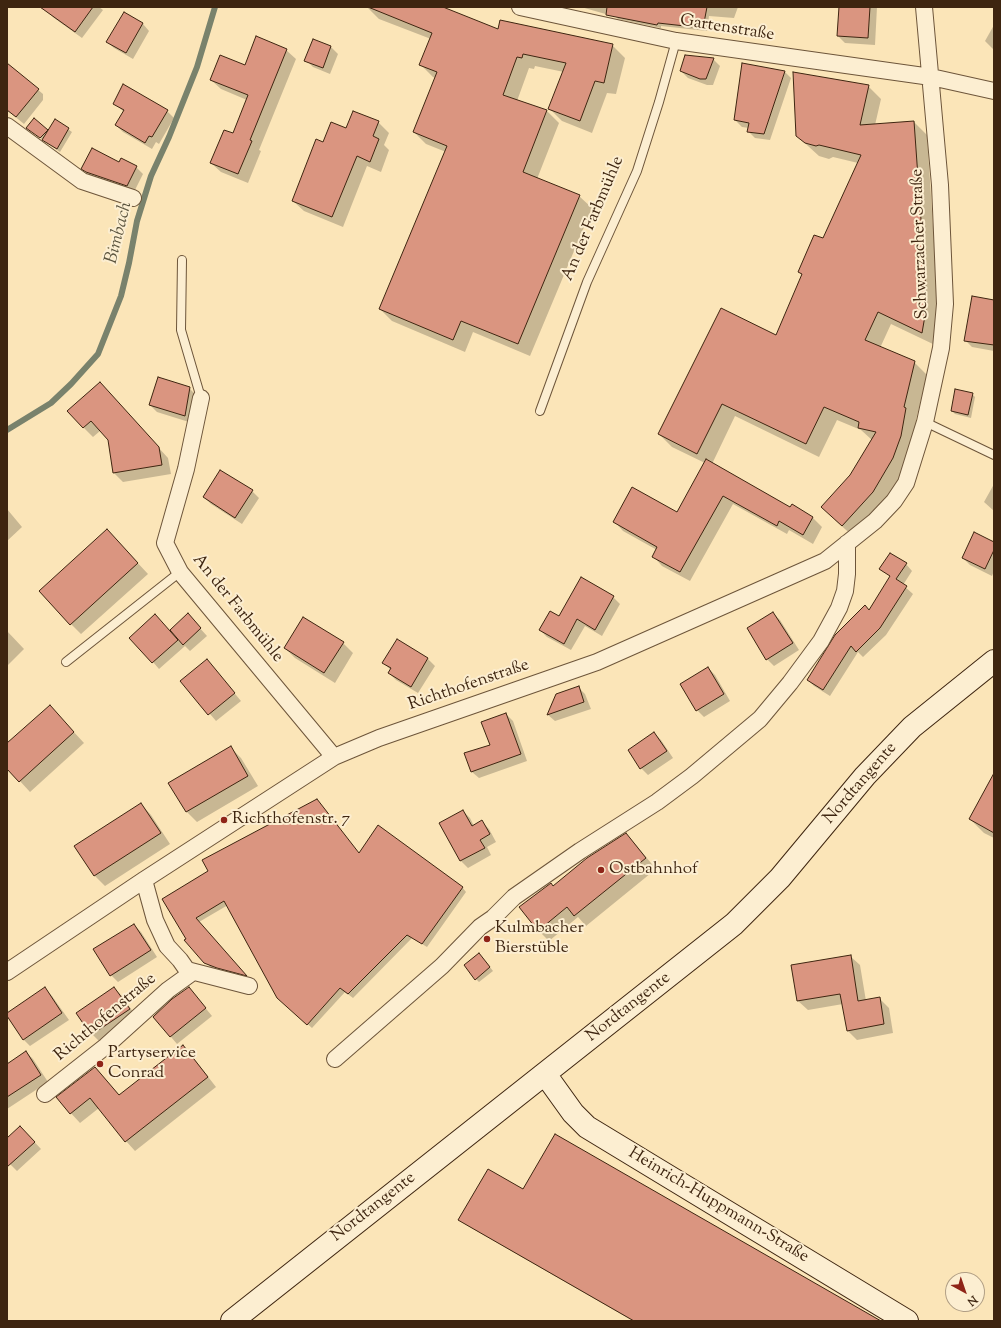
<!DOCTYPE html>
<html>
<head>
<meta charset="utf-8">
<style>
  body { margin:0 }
  #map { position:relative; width:1001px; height:1328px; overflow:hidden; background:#fbe5b8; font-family:"Sorts Mill Goudy",serif }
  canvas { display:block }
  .frame { position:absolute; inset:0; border:8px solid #3e2510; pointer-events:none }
  .north { position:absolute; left:945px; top:1272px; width:40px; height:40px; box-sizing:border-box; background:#fceed1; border:1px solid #b09e84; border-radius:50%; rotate:140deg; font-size:11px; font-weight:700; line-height:16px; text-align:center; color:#3e2510 }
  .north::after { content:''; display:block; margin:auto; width:14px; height:18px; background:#8f2418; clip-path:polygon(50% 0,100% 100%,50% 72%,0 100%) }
</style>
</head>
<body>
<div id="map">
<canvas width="1001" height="1328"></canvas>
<div class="frame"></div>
<div class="north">N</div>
</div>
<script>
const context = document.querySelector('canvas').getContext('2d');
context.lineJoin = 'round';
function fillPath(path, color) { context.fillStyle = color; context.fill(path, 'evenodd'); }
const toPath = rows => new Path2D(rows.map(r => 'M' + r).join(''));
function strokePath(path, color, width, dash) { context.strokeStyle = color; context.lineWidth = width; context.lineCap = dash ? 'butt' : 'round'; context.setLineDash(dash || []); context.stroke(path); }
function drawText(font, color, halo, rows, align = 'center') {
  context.font = font + ' "Sorts Mill Goudy",serif'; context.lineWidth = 4; context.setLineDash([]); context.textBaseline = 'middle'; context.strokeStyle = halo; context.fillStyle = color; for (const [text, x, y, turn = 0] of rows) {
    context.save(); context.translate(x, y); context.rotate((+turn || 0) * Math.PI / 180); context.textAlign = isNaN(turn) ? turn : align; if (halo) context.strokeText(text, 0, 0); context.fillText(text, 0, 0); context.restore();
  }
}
fillPath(toPath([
  [50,7,99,7,103,10,82,38,54,18,47,11],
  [367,7,440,7,499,30,612,45,625,58,616,94,607,93,592,133,562,121,550,109,564,72,535,66,534,69,529,68,517,101,547,111,559,123,537,179,579,196,592,208,530,356,473,332,465,352,392,321,380,309,446,152,426,144,414,132,436,78,433,77,421,65,431,39,379,19],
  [581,7,738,7,734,18,709,16,707,31,661,26,661,28,618,19,616,17],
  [840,7,877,7,875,45,845,43,838,36],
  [124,13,143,24,149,31,133,59,114,48,107,42],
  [994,25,994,50,985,41],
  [314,40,331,47,338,54,330,74,313,67,306,60],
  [286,50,296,59,259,150,261,151,248,183,221,172,211,163,234,135,247,100,221,89,211,80],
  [713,59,720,66,713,85,707,85,688,78,681,71],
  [7,64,43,94,43,100,24,124,7,110],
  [742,65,785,72,791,78,770,140,755,138,748,131,749,128,742,127,735,120],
  [868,86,881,99,875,125,914,122,927,135,939,318,935,345,891,324,880,348,914,362,927,375,916,420,918,422,905,471,886,505,855,538,835,520,851,476,872,440,861,430,837,420,819,457,735,416,712,464,791,508,792,506,813,518,822,527,813,544,789,530,787,534,733,504,690,581,662,566,653,556,657,550,623,531,614,521,677,513,705,463,672,447,659,434,776,336,803,276,799,272,823,239,858,163,833,157,829,159,819,156,797,136],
  [115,104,167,111,174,118,159,144,156,142,152,149,123,132,116,125,124,112],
  [35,120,48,132,55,120,72,132,60,152,47,143,27,128],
  [378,122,389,133,384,145,389,150,381,172,367,166,343,227,304,211,293,201,324,144,346,129],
  [119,163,136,167,143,174,134,192,89,175,82,168],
  [994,301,994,351,972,347,965,340],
  [189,388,196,395,192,423,157,412,150,405],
  [109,393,168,458,171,474,123,482,114,473,109,440,100,431,93,437,84,428],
  [972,394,975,397,971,418,955,414,952,411],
  [994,484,994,511,984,502],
  [252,491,259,498,242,524,211,504,204,497],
  [7,509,22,527,7,541],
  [107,530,148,574,81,634,71,624],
  [994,543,994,571,992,576,970,565,963,558],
  [906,564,912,571,903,585,913,594,886,635,863,657,858,652,830,696,814,686,808,680,869,611,891,577,881,569],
  [613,597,620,604,602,636,585,626,571,650,547,637,540,630,559,617],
  [773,613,780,620,799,650,774,666,767,659],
  [188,615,207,636,190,651,185,646,159,669,153,662,170,631],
  [7,631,24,649,7,666],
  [397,640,428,659,435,666,418,693,396,680,389,673,391,670,383,663],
  [343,643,353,653,335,683,295,658,285,648],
  [207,660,241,701,216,721,182,681],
  [708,668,715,675,730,701,704,717,697,710],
  [578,687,585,694,591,709,555,721,548,715,556,695],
  [506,714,513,721,527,761,479,778,472,772,491,745],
  [60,717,84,743,30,792,7,767,7,744],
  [654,733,661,740,673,758,648,775,641,768,629,750],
  [230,747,241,758,258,786,197,822,187,812,170,783],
  [994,775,994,838,984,833,970,819],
  [141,804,151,815,170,844,105,886,95,876,76,846],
  [463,811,470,818,474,826,482,822,489,829,496,842,487,847,491,855,468,868,461,861,440,824],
  [626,834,636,845,656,869,586,926,578,917,549,941,538,930,553,887],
  [359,854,462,887,466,892,427,947,412,938,353,998,345,992,312,1028,282,1002,228,905,199,922,248,979,210,967,187,939,164,899],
  [134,925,141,932,157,957,118,982,111,975],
  [850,956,860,965,866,1001,879,998,889,1008,893,1033,857,1040,848,1031,843,1004,808,1010,798,1001],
  [482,957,493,971,479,982,476,979],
  [114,988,121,995,136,1016,99,1041,92,1034,78,1013],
  [189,988,212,1016,177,1044,154,1017],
  [45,989,52,996,69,1020,30,1046,23,1039,7,1015],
  [183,1046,192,1056,216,1087,135,1151,126,1141,99,1108,80,1123,57,1098,95,1068,120,1096],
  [26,1052,33,1059,48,1082,7,1109,7,1065],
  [27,1134,41,1149,17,1171,7,1161,7,1139],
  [523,1190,865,1321,633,1321,463,1223,459,1220]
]), '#0003');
strokePath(toPath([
  [7,430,51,403,71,384,98,354,121,296,129,263,137,221,151,176,169,137,197,67,215,7]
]), '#79826c', 6);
const building = toPath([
  [40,7,93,7,75,32,40,7],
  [368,7,443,7,498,29,500,20,613,44,604,83,595,81,580,121,548,109,566,63,523,54,522,58,517,57,503,95,547,110,523,172,580,195,518,344,461,321,453,340,379,309,447,146,413,132,437,72,419,65,432,33,368,7],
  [607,7,707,7,703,28,658,23,657,25,606,15,607,7],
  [839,7,870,7,868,38,837,36,839,7],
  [124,12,143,23,126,53,106,42,124,12],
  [256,36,287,49,250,140,252,141,238,174,210,163,224,130,233,133,248,95,210,80,220,55,245,65,256,36],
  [313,39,331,46,323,68,304,61,313,39],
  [685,55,714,58,706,79,700,79,680,71,685,55],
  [7,63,39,89,16,117,7,110,7,63],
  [742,63,785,71,764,134,747,132,749,123,734,120,742,63],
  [793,72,869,85,860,125,914,121,927,304,922,333,878,312,865,340,915,361,904,407,906,408,901,436,893,458,873,492,842,526,821,507,850,475,876,432,858,428,859,422,824,407,806,444,722,404,697,454,658,434,721,308,776,335,802,274,798,272,814,235,823,238,861,155,819,145,816,146,805,143,796,136,793,72],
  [123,84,168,110,152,137,149,136,145,143,115,125,124,110,113,104,123,84],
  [353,111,379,121,373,136,379,139,370,162,357,156,332,217,292,201,316,139,323,142,331,122,346,128,353,111],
  [34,118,48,130,40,138,26,128,34,118],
  [55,119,69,128,57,149,42,140,55,119],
  [92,148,119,162,121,158,137,166,127,186,86,172,81,169,92,148],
  [972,296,994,300,994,345,964,341,972,296],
  [158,377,190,387,185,416,149,405,158,377],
  [100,382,159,447,162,465,113,473,108,440,91,421,83,428,67,411,100,382],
  [955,389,973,393,968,415,951,411,955,389],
  [706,459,790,507,792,504,813,517,803,535,779,521,777,526,723,496,680,572,652,557,657,547,613,522,632,487,677,512,706,459],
  [220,470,253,490,235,518,203,497,220,470],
  [107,529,138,563,70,625,39,591,107,529],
  [974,532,994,542,994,550,985,569,962,558,974,532],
  [890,553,907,563,896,579,907,586,880,628,856,652,851,646,823,690,807,680,835,635,865,605,869,610,890,576,879,569,890,553],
  [581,577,614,596,595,630,577,619,564,644,539,630,550,611,559,616,581,577],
  [773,612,793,643,766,660,747,628,773,612],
  [188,613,201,628,183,645,170,630,188,613],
  [155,614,178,640,152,663,129,638,155,614],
  [303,617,344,642,324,673,284,648,303,617],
  [397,639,428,658,411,687,388,673,391,668,382,663,397,639],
  [207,659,235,693,208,715,180,681,207,659],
  [708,667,724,694,696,711,680,684,708,667],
  [579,686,584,702,547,715,556,694,579,686],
  [50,705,74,732,19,782,7,769,7,743,50,705],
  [506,713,521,754,471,772,464,753,490,745,481,722,506,713],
  [654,732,667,751,640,769,628,750,654,732],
  [231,746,248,776,186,812,168,783,231,746],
  [994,773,994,833,969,819,994,773],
  [317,799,359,853,378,825,463,887,422,944,407,935,348,994,340,988,307,1025,277,998,224,901,196,918,247,976,217,968,204,963,184,940,186,939,162,899,208,871,202,860,317,799],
  [141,803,161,833,94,876,74,846,141,803],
  [463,810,472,826,482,820,490,834,480,840,485,848,460,861,439,823,463,810],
  [626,833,646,858,574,916,567,907,538,931,519,907,551,883,553,886,587,858,626,833],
  [134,924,151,950,110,976,93,949,134,924],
  [479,953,490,967,475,980,464,965,479,953],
  [851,955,858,1001,880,997,884,1024,847,1031,840,994,797,1001,791,965,851,955],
  [45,987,62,1013,23,1040,7,1016,7,1013,45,987],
  [114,987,130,1009,91,1035,76,1013,114,987],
  [189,987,206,1008,170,1037,153,1017,172,999,189,987],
  [183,1045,208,1077,125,1142,90,1098,70,1114,56,1097,95,1067,119,1095,183,1045],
  [26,1051,41,1075,7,1097,7,1064,26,1051],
  [20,1126,35,1142,7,1167,7,1138,20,1126],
  [555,1134,881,1321,634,1321,458,1220,488,1169,523,1189,555,1134]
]);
fillPath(building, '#da9580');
strokePath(building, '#3e2510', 1);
const lane = toPath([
  [182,260,181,330,201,398],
  [540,411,587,282,637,171,659,102,676,41],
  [925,422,994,455],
  [66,662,180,572]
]);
const street = toPath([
  [520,7,676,41,931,77,994,91],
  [7,126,82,181,133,198],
  [201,398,186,469,165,543,180,572,334,757],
  [144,880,155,920,167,946,180,960,187,970,249,986],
  [7,972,144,880,334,757,379,738,597,662,825,561,875,521,894,501,906,483,925,422,941,348,945,304,940,185,924,7],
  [335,1059,442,966,480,927,493,918,514,897,580,851,657,802,692,776,760,719,790,683,821,641,839,608,845,591,847,574,847,543],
  [45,1094,106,1046,168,990,193,972]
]);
const secondary = toPath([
  [545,1074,573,1113,587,1127,907,1321],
  [232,1321,734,924,780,878,865,776,912,727,994,661]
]);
strokePath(lane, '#6d553a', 10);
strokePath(street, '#6d553a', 18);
strokePath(secondary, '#3e2510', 24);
strokePath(lane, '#fceed1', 8);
strokePath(street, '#fceed1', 16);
strokePath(secondary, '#fceed1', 22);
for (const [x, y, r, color] of [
  [224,820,4,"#8f2418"],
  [601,870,4,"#8f2418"],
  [487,939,4,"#8f2418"],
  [100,1064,4,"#8f2418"]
]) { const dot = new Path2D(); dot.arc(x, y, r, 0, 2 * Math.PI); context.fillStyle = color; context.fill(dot); strokePath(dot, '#fceed1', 1.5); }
drawText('17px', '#3e2510', '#fceed1', [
  ["Gartenstraße",727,29,9],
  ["An der Farbmühle",594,219,-67],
  ["Schwarzacher Straße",921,244,-92],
  ["An der Farbmühle",237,609,51],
  ["Richthofenstraße",469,686,-19],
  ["Nordtangente",861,784,-49],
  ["Nordtangente",629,1008,-38],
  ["Richthofenstraße",106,1018,-40],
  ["Heinrich-Huppmann-Straße",718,1206,31],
  ["Nordtangente",374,1208,-38]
]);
drawText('17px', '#3e2510', '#fceed1', [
  ["Richthofenstr. 7",232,820],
  ["Ostbahnhof",609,870],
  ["Kulmbacher",495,929],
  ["Bierstüble",495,949],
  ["Partyservice",108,1054],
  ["Conrad",108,1074]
], 'left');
drawText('italic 18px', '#5b543e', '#fceed1', [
  ["Bimbach",120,233,-76]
]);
</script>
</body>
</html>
